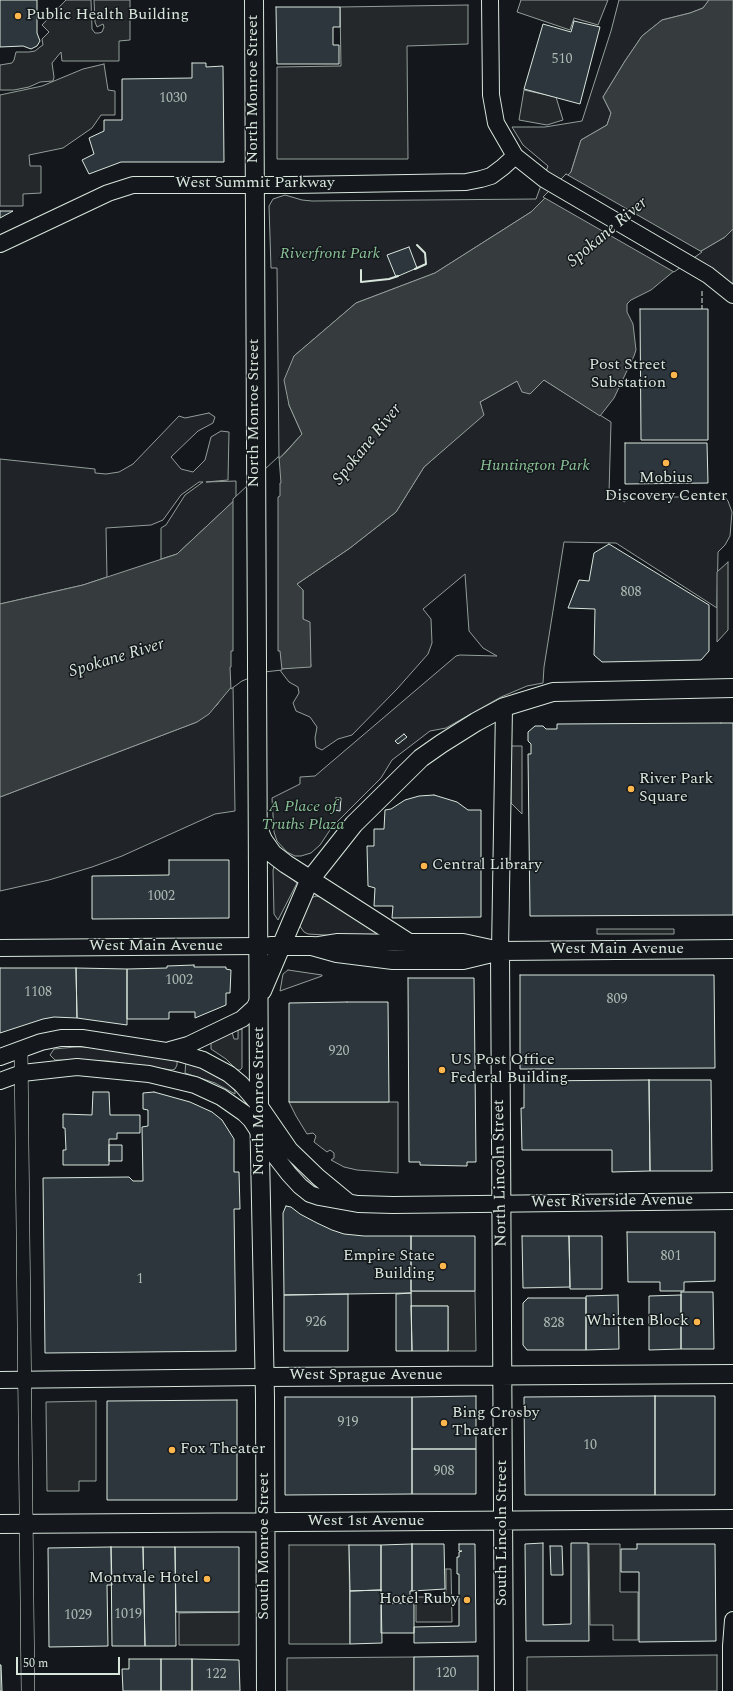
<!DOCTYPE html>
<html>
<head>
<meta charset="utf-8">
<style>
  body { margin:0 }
  #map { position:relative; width:733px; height:1691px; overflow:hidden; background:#14181c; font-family:Spectral,serif }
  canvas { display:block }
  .scale { position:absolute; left:16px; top:1657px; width:104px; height:18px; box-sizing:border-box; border:2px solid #d8e6dc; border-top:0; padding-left:5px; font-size:12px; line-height:14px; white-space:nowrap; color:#d8e6dc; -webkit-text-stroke:3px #14181c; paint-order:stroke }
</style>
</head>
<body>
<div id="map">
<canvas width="733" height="1691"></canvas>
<div class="scale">50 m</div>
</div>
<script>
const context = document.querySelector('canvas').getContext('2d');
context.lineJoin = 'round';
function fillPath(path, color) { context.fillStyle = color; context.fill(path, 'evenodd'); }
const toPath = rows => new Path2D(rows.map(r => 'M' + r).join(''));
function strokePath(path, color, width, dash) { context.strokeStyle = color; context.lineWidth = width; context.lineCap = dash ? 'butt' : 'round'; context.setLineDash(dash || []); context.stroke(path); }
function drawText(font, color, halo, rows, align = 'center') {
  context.font = font + ' Spectral,serif'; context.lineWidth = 3; context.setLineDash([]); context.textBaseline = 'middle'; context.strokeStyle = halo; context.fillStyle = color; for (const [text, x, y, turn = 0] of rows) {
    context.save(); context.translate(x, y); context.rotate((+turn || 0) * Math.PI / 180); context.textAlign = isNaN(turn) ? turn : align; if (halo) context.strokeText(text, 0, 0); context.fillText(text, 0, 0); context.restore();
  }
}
const green = toPath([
  [619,0,709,0,703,8,690,13,662,20,642,36,625,61,603,97,611,113,607,125,581,140,571,172,531,212,435,273,356,303,294,356,289,405,302,434,279,459,277,268,271,268,269,206,273,199,285,195,302,200,312,201,536,199,548,166,523,145,512,127,545,127,582,121,611,31,619,0],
  [733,229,733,284,691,257,725,237,733,229],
  [544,380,611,422,609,493,625,502,627,498,724,496,728,501,732,512,730,536,725,545,718,552,717,608,616,543,564,542,544,667,543,683,527,686,501,697,446,728,430,731,392,760,381,778,332,827,320,845,311,853,301,856,295,856,287,852,277,841,274,832,272,798,300,784,300,777,315,776,456,656,460,655,497,656,483,648,469,631,465,574,423,609,431,619,432,643,428,654,397,689,352,735,338,739,322,750,316,747,315,738,317,727,310,717,296,711,293,703,299,693,298,687,289,682,279,669,311,666,303,620,303,590,297,584,350,548,396,512,424,467,483,415,480,402,517,381,544,380],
  [209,413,215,417,213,423,198,431,171,457,181,469,193,472,205,460,211,437,221,431,229,432,228,480,206,482,236,481,236,499,177,554,161,559,161,528,166,525,185,495,203,482,199,482,181,495,163,520,151,525,106,528,107,577,83,585,0,604,0,459,95,469,95,473,106,474,119,472,133,464,179,416,185,418,209,413],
  [233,685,235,811,215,814,122,856,92,867,49,880,0,891,0,797,197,722,217,705,224,694,233,685],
  [274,865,297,883,278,920,274,914,273,871,274,865],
  [316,896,321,897,377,933,378,936,376,938,308,934,304,932,299,925,311,898,316,896],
  [288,970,322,975,322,976,280,991,283,974,288,970],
  [75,1047,91,1047,173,1058,177,1061,177,1065,175,1069,172,1070,108,1061,55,1060,50,1055,54,1049,75,1047],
  [186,1060,223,1078,235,1091,235,1094,215,1083,185,1073,186,1060]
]);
fillPath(green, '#202428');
strokePath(green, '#939e99', 1);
const parking = toPath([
  [66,0,91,0,92,29,95,33,99,33,102,32,104,27,103,24,97,27,95,22,94,0,130,0,130,40,119,41,119,61,62,61,61,52,52,63,54,77,53,81,40,82,29,87,14,90,0,90,0,65,12,63,14,60,16,52,29,52,35,51,40,47,43,45,42,39,49,32,42,25,66,0],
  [521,0,608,0,598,25,574,18,570,30,517,12,521,0],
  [468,5,468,44,407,46,408,159,277,159,277,67,341,66,340,7,468,5],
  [104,64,108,90,115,91,115,115,101,115,92,128,63,148,29,155,30,166,41,166,41,193,23,194,23,206,0,206,0,95,42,86,83,69,104,64],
  [524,90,556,97,563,120,547,125,519,120,524,90],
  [728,562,728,630,717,642,717,572,728,562],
  [511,746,522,746,522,814,511,803,511,746],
  [597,929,674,929,674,934,597,934,597,929],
  [242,1029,242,1068,240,1070,237,1070,226,1059,211,1049,211,1041,232,1032,234,1039,238,1039,238,1030,242,1029],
  [289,1102,398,1102,398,1173,357,1170,344,1167,331,1160,334,1158,334,1153,330,1150,327,1152,314,1142,316,1136,313,1133,307,1134,296,1116,289,1102],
  [411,1291,475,1291,476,1351,448,1351,448,1306,411,1306,411,1291],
  [96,1401,96,1481,79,1481,79,1491,47,1491,46,1402,96,1401],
  [589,1544,620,1544,620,1592,638,1592,638,1640,613,1640,613,1625,590,1625,589,1544],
  [289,1545,349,1545,350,1644,289,1644,289,1545],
  [446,1569,451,1569,452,1622,416,1622,416,1597,446,1597,446,1569],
  [239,1612,239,1645,179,1645,179,1613,239,1612],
  [717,1655,717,1691,527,1691,527,1657,717,1655],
  [414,1657,414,1691,287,1691,287,1658,414,1657]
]);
fillPath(parking, '#24282b');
strokePath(parking, '#939e99', 1);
const water = toPath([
  [709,0,733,0,733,229,725,237,691,257,651,290,631,300,627,304,627,312,633,324,636,350,634,356,614,398,600,416,544,380,530,394,522,392,517,381,480,402,484,415,424,467,396,512,350,548,297,584,303,590,303,619,310,622,311,667,264,670,233,685,209,714,197,722,0,797,0,604,83,585,177,554,286,452,302,434,289,405,284,380,294,356,356,303,435,273,531,212,571,172,581,140,607,125,611,113,603,97,625,61,642,36,662,20,690,13,703,8,709,0]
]);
fillPath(water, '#363b3e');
strokePath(water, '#939e99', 1);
const pier = toPath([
  [566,174,702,252,674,272,543,197,566,174],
  [278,457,279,457,281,483,280,483,280,496,278,497,278,651,280,651,282,670,264,672,242,681,231,689,230,667,231,667,231,651,233,651,233,499,278,457]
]);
fillPath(pier, '#14181c');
strokePath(pier, '#939e99', 1);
const building = toPath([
  [0,0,37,0,37,33,40,41,37,46,31,49,23,46,0,47,0,0],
  [276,7,340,7,340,27,333,27,333,45,339,45,339,64,277,64,276,7],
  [574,21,600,27,580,104,524,89,543,24,571,32,574,21],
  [192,63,206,63,206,67,223,66,224,162,121,162,89,174,82,160,94,154,89,138,104,131,104,120,122,120,122,79,192,78,192,63],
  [0,211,13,211,0,218,0,211],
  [409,247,417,268,396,277,387,255,409,247],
  [640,309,708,309,708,440,641,440,640,309],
  [625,443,707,443,708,483,625,484,625,443],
  [609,544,709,605,709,651,701,660,602,662,594,655,595,609,568,608,579,580,589,581,594,553,609,544],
  [721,723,733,723,733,915,530,916,528,754,531,754,531,744,528,741,528,732,535,726,543,726,546,729,557,729,557,724,721,723],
  [404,734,407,737,398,744,395,741,404,734],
  [434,795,457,802,468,810,481,810,481,917,392,918,393,906,374,906,375,888,368,886,367,846,374,846,374,829,384,829,385,810,391,809,405,800,419,796,434,795],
  [336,798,341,798,340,811,335,810,336,798],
  [169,860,229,860,229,918,92,919,92,876,169,875,169,860],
  [194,965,194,967,226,967,226,969,231,970,230,993,226,993,226,1005,195,1018,195,1012,169,1012,169,1019,127,1019,127,969,167,968,167,966,194,965],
  [0,968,76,968,77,1018,54,1017,43,1019,0,1033,0,968],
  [76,968,127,969,127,1025,77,1018,76,968],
  [520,975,714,975,715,1068,520,1069,520,975],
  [408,978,474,978,476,1162,467,1162,467,1166,420,1165,420,1162,409,1162,408,978],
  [347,1002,388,1002,389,1102,289,1102,289,1003,347,1002],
  [649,1080,650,1171,612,1172,612,1150,522,1150,521,1108,524,1108,524,1081,649,1080],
  [649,1080,711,1080,712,1171,650,1171,649,1080],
  [93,1092,109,1092,110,1115,140,1115,140,1133,117,1133,117,1139,109,1139,109,1165,63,1165,63,1150,66,1150,65,1128,63,1128,63,1114,92,1115,93,1092],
  [154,1092,190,1102,212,1112,222,1120,234,1139,234,1172,239,1172,240,1209,234,1209,236,1351,45,1353,43,1178,129,1177,133,1181,143,1181,142,1127,148,1126,148,1110,143,1109,143,1093,154,1092],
  [109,1145,122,1145,122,1161,109,1161,109,1145],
  [286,1206,291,1207,300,1214,317,1223,332,1230,344,1234,364,1236,411,1236,411,1293,284,1295,283,1213,286,1206],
  [627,1232,715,1232,715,1281,684,1282,684,1291,660,1291,660,1282,628,1282,627,1232],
  [411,1236,475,1236,475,1291,411,1291,411,1236],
  [522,1236,569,1236,570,1287,523,1288,522,1236],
  [569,1236,602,1236,602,1289,570,1289,569,1236],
  [681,1292,713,1292,714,1349,681,1349,681,1292],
  [411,1293,412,1351,396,1351,396,1294,411,1293],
  [348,1294,348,1351,284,1351,284,1295,348,1294],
  [618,1295,619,1349,586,1350,586,1296,618,1295],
  [681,1295,681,1349,649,1350,649,1296,681,1295],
  [528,1298,586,1298,586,1350,527,1350,523,1345,523,1303,528,1298],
  [411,1306,448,1306,448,1351,412,1351,411,1306],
  [476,1396,476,1449,412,1449,412,1397,476,1396],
  [655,1396,655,1495,525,1495,524,1397,655,1396],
  [655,1396,715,1396,715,1495,655,1495,655,1396],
  [285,1397,412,1397,412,1494,285,1495,285,1397],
  [237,1400,237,1500,107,1500,107,1401,237,1400],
  [412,1449,476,1449,476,1494,412,1494,412,1449],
  [543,1543,543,1625,571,1624,571,1543,588,1543,589,1641,526,1641,525,1544,543,1543],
  [412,1544,444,1544,445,1589,412,1591,412,1544],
  [412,1544,412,1591,410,1591,410,1603,381,1603,381,1545,412,1544],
  [459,1544,475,1544,476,1642,414,1643,414,1627,459,1626,459,1574,457,1574,457,1557,459,1557,459,1552,462,1551,459,1551,459,1544],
  [637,1544,715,1544,716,1641,639,1642,639,1572,621,1572,621,1549,637,1549,637,1544],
  [349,1545,381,1545,381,1590,350,1591,349,1545],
  [550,1546,562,1546,563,1575,551,1575,550,1546],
  [111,1547,112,1585,107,1585,108,1646,49,1647,48,1548,111,1547],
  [111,1547,143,1547,145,1646,112,1646,111,1547],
  [143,1547,175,1547,176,1646,145,1646,143,1547],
  [175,1547,239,1547,239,1612,176,1612,175,1547],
  [381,1590,382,1643,350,1644,350,1591,381,1590],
  [381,1603,414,1603,414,1633,381,1633,381,1603],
  [478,1656,478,1691,414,1691,414,1657,478,1656],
  [129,1659,161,1659,161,1691,123,1691,122,1669,129,1669,129,1659],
  [161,1659,192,1659,192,1691,161,1691,161,1659],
  [192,1659,239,1660,240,1691,192,1691,192,1659],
  [0,1665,1,1665,2,1691,0,1691,0,1665]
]);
fillPath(building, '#2c363c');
strokePath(building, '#d8e6dc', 1);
const minor = toPath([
  [21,1049,28,1691]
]);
const tertiary = toPath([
  [490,0,491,95,496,123,515,156,544,179,708,275,733,295],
  [0,244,108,193,133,185,293,185,466,182,481,179,491,176,503,167,515,156],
  [313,946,338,942,409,943],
  [0,948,258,946],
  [500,951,504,707],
  [170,1050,188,1045,242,1019,254,1008,259,999],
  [0,1057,41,1042,61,1038,82,1038,179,1053,203,1060,229,1074,241,1084,259,1105,290,1150,318,1177,347,1201],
  [0,1081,22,1073,77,1067,149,1074,195,1085,221,1097,244,1113,251,1120,275,1156,289,1174,300,1186,310,1194,319,1197,358,1204,393,1205,733,1201],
  [0,1380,264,1377],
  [731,1691,731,1646,733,1620]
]);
const secondary = toPath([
  [254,0,259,1105,265,1397,266,1691],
  [258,828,263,840,273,854,286,864,409,943,463,943,500,951,733,949],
  [270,946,312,946,337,953,393,960,463,960,496,952],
  [500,951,504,1691],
  [262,991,309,881,354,824,421,758,441,744,476,722,504,707,553,692,733,688],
  [264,1377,733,1374],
  [0,1524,733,1519]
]);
strokePath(minor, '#d8e6dc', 14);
strokePath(tertiary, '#d8e6dc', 18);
strokePath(secondary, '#d8e6dc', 20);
strokePath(minor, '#14181c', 13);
strokePath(tertiary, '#14181c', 16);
strokePath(secondary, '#14181c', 18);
strokePath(toPath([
  [702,291,702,309]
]), '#d8e6dc', 1, [5, 2]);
strokePath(toPath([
  [415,269,426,264,425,253,417,245],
  [361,270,361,282,389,279,398,276]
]), '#d8e6dc', 2);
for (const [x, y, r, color] of [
  [18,16,4,"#ffb74d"],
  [674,375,4,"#ffb74d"],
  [666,463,4,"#ffb74d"],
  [631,789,4,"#ffb74d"],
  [424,866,4,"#ffb74d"],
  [442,1070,4,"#ffb74d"],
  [443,1266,4,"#ffb74d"],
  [697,1322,4,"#ffb74d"],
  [444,1423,4,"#ffb74d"],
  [172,1450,4,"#ffb74d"],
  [207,1579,4,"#ffb74d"],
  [467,1600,4,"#ffb74d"]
]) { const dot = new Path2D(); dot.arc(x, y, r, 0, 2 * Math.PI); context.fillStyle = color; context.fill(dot); strokePath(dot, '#14181c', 1.5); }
drawText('14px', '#adbab4', null, [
  ["510",562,60],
  ["1030",173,99],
  ["808",631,593],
  ["1002",161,897],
  ["1002",179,981],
  ["1108",38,993],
  ["809",617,1000],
  ["920",339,1052],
  ["801",671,1257],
  ["1",140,1280],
  ["926",316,1323],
  ["828",554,1324],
  ["919",348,1423],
  ["10",590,1446],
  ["908",444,1472],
  ["1019",128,1615],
  ["1029",78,1616],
  ["120",446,1674],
  ["122",216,1675]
]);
drawText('16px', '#d8e6dc', '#14181c', [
  ["Public Health Building",26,16],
  ["Post Street",666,366,"right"],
  ["Substation",666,384,"right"],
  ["Mobius",666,479,"center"],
  ["Discovery Center",666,497,"center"],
  ["River Park",639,780],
  ["Square",639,798],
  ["Central Library",432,866],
  ["US Post Office",450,1061],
  ["Federal Building",450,1079],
  ["Empire State",435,1257,"right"],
  ["Building",435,1275,"right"],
  ["Whitten Block",689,1322,"right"],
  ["Bing Crosby",452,1414],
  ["Theater",452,1432],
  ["Fox Theater",180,1450],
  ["Montvale Hotel",199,1579,"right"],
  ["Hotel Ruby",459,1600,"right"]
], 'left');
drawText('16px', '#d8e6dc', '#14181c', [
  ["North Monroe Street",254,89,-90],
  ["West Summit Parkway",255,184],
  ["North Monroe Street",255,413,-90],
  ["West Main Avenue",156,947],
  ["West Main Avenue",617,950],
  ["North Monroe Street",260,1101,-90],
  ["North Lincoln Street",501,1173,-91],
  ["West Riverside Avenue",612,1202,-1],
  ["West Sprague Avenue",366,1376],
  ["West 1st Avenue",366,1522],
  ["South Lincoln Street",503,1533,-90],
  ["South Monroe Street",265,1546,-90]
]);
drawText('italic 16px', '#8ac095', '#14181c', [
  ["Riverfront Park",330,255],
  ["Huntington Park",535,467],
  ["A Place of",303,808],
  ["Truths Plaza",303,826]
]);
drawText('italic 17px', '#d8e6dc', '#14181c', [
  ["Spokane River",608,233,-40],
  ["Spokane River",368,445,-51],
  ["Spokane River",117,659,-17]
]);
</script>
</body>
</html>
